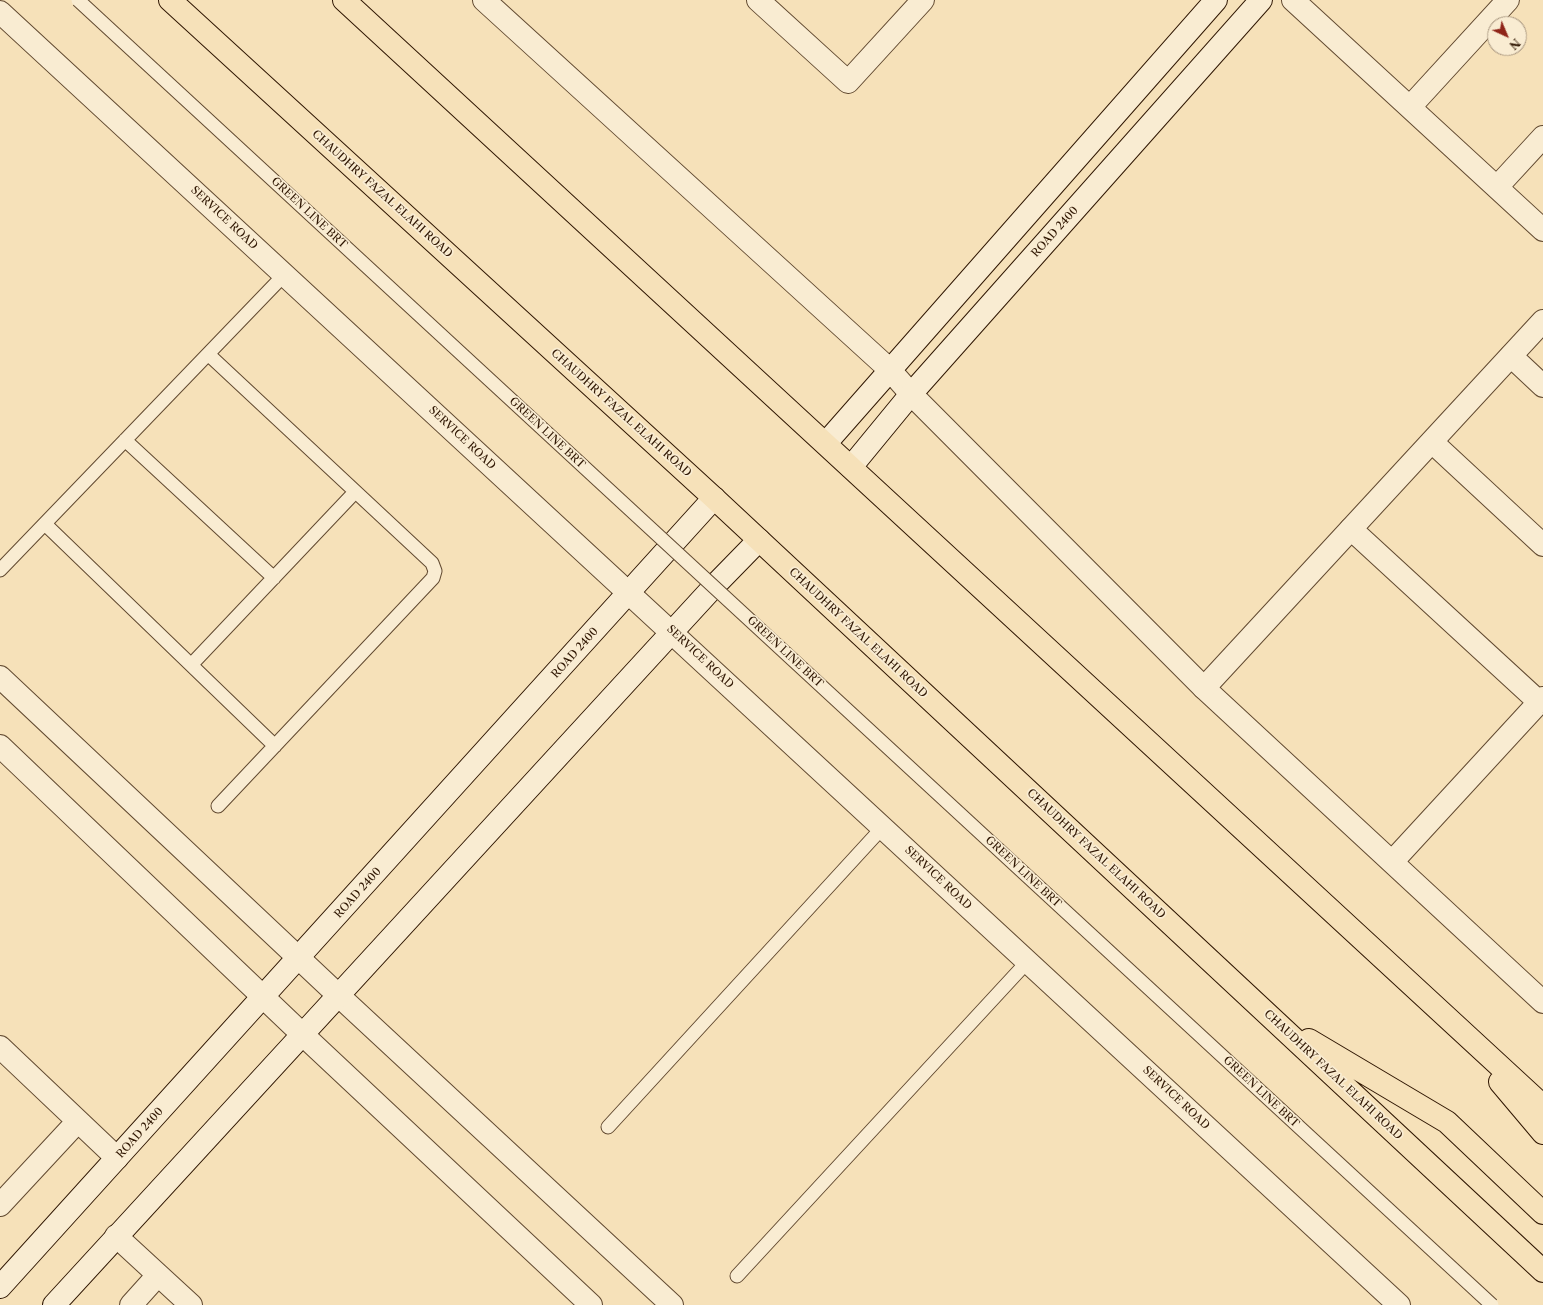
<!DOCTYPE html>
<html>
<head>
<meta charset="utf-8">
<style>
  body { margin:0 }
  #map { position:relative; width:1543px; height:1305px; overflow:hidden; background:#f6e1b9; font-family:"Libre Caslon Text",serif }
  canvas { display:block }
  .north { position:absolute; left:1487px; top:16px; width:40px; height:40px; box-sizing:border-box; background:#f9ecd2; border:1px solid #a8967f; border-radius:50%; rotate:136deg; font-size:11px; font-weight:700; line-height:16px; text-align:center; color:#2f1602 }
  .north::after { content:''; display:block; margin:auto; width:14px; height:18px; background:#8f2418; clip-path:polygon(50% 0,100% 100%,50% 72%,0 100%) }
</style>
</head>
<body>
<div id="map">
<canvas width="1543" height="1305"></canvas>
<div class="north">N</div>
</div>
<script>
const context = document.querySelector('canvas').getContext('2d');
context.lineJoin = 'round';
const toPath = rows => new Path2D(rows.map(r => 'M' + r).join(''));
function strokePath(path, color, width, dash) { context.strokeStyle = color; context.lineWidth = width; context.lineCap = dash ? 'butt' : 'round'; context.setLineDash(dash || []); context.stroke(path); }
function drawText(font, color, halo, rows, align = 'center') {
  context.font = font + ' "Libre Caslon Text",serif'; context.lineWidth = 3.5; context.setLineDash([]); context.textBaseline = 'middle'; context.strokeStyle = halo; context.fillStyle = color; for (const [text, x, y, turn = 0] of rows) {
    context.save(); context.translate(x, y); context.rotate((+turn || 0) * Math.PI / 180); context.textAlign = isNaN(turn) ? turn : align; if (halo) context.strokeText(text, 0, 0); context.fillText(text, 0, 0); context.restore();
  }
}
const service = toPath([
  [208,354,432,563,435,571,433,578,218,806],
  [125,440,274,578],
  [45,524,275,746],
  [0,570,285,274],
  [191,665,355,492],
  [608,1127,883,827],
  [737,1276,1028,961]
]);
const minor = toPath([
  [484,0,889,369,911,394,1204,688,1543,1002],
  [758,0,848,82,923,0],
  [1293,0,1543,230],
  [0,12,1399,1305],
  [1410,107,1508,0],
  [1497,187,1543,137],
  [1511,356,1543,386],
  [1432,442,1543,545],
  [1351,529,1539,702],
  [1392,862,1543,698],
  [0,1047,117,1158],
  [0,1205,78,1121],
  [116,1236,191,1305],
  [131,1305,158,1275]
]);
const tertiary = toPath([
  [0,677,338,995,672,1305],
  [1204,688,1543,321],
  [0,746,302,1034,591,1305]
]);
const secondary = toPath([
  [826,443,1216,0],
  [851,467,911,394,1261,0],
  [0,1287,714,498],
  [54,1305,718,582,759,540]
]);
const primary = toPath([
  [170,0,714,498,1543,1271],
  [344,0,1543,1106],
  [1309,1040,1447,1122,1543,1213],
  [1500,1082,1543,1133]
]);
strokePath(service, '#614930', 15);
strokePath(minor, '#614930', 24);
strokePath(tertiary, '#614930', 24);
strokePath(secondary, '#2f1602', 24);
strokePath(primary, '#2f1602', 24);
strokePath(service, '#f9ecd2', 13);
strokePath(minor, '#f9ecd2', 22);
strokePath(tertiary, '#f9ecd2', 22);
strokePath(secondary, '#f9ecd2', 22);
strokePath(primary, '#f6e1b9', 22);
const serviceBridge = toPath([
  [78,0,1492,1305]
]);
strokePath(serviceBridge, '#614930', 15, []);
strokePath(serviceBridge, '#f9ecd2', 13);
drawText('11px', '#2f1602', '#f9ecd2', [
  ["CHAUDHRY FAZAL ELAHI ROAD",382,194,42],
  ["GREEN LINE BRT",309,213,43],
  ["SERVICE ROAD",224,218,43],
  ["ROAD 2400",1055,232,-48],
  ["CHAUDHRY FAZAL ELAHI ROAD",621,413,42],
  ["GREEN LINE BRT",547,433,43],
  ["SERVICE ROAD",462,438,43],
  ["CHAUDHRY FAZAL ELAHI ROAD",858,633,43],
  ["GREEN LINE BRT",785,652,43],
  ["ROAD 2400",575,653,-48],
  ["SERVICE ROAD",700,657,43],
  ["CHAUDHRY FAZAL ELAHI ROAD",1096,854,43],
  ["GREEN LINE BRT",1023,872,43],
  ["SERVICE ROAD",938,878,43],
  ["ROAD 2400",358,893,-48],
  ["CHAUDHRY FAZAL ELAHI ROAD",1333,1075,43],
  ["GREEN LINE BRT",1261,1092,43],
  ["SERVICE ROAD",1176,1098,43],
  ["ROAD 2400",140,1133,-48]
]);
</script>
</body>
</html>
